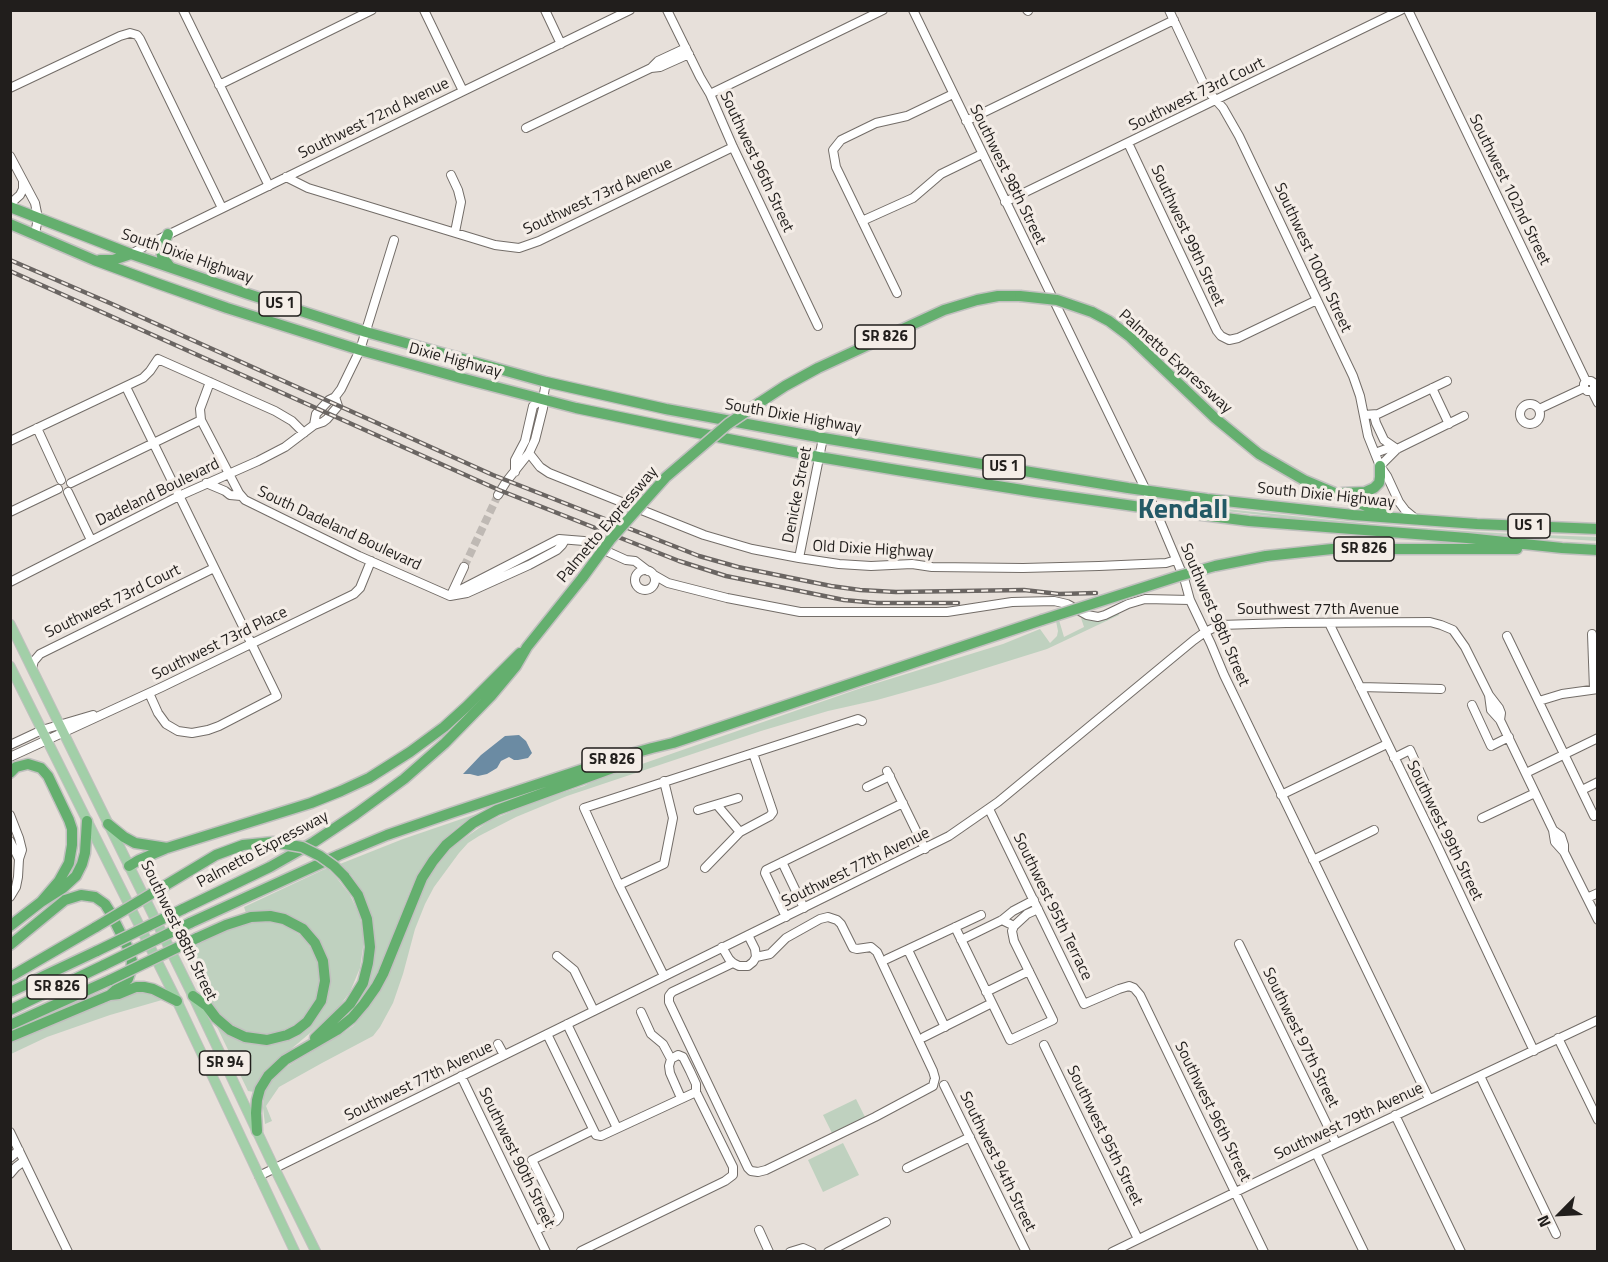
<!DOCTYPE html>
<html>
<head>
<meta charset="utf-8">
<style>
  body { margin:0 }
  #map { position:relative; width:1608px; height:1262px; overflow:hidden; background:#e7e0da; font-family:"Titillium Web",sans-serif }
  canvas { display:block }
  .frame { position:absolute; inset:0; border:12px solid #211e1c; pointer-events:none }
  .north { position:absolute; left:1530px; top:1184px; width:60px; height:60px; -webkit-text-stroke:4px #f4ede7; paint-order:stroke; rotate:246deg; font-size:16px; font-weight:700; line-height:24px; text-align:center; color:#211e1c }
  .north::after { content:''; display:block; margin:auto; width:21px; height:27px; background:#211e1c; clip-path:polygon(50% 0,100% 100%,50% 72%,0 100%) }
</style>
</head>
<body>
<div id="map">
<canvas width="1608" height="1262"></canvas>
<div class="frame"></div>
<div class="north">N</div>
</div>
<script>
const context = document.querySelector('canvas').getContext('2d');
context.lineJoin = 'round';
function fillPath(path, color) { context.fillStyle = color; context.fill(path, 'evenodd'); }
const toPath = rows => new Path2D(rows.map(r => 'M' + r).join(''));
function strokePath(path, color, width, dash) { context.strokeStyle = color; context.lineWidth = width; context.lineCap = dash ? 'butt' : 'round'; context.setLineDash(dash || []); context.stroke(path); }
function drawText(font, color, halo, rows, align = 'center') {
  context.font = font + ' "Titillium Web",sans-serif'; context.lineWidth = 6; context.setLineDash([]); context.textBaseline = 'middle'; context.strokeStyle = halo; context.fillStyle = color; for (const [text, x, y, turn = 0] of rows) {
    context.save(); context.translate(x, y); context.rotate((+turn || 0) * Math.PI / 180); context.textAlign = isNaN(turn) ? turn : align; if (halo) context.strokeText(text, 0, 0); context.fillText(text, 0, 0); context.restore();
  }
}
fillPath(toPath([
  [1197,506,1399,527,1513,534,1597,537,1597,541,1407,529,1327,522,1197,508],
  [1118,613,1119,615,1047,649,938,683,877,700,828,711,761,731,567,796,516,817,479,836,468,843,459,853,434,887,425,904,415,929,403,974,393,1003,380,1027,373,1036,322,1063,279,1087,266,1106,272,1121,265,1124,263,1108,264,1095,266,1087,275,1074,346,1031,353,1026,365,1012,381,990,390,972,421,892,429,876,452,847,489,821,536,801,584,786,593,781,864,687,1003,644,1040,629,1050,643,1057,636,1058,631,1056,621,1059,620,1064,637,1084,627,1081,618,1099,620],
  [482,812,459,826,452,832,435,850,421,868,411,888,379,971,374,982,363,998,361,997,369,981,374,958,375,946,374,933,370,912,361,890,352,876,340,864,403,839],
  [327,868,336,877,350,895,360,916,364,941,360,968,350,992,335,1012,265,1071,259,1079,254,1092,248,1091,217,1027,218,1024,225,1031,290,1037,330,983,307,927,296,919,284,914,271,911,246,913,244,907],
  [268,921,287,926,304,938,315,955,319,965,320,979,316,1001,304,1018,286,1030,267,1035,244,1032,226,1020,210,1001,185,950,231,928,245,924],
  [144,990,162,1000,110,1015,47,1037,11,1054,11,1042,133,992],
  [856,1099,865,1117,832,1133,823,1115],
  [843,1143,859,1175,823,1192,808,1160]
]), '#bfd1bf');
fillPath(toPath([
  [519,735,526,741,532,753,528,758,518,760,514,760,509,757,501,761,497,768,487,774,478,776,470,774,463,774,481,755,505,736]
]), '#6b8ba3');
strokePath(toPath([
  [464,567,498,495]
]), '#bfb9b4', 8, [8, 4]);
const minor = toPath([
  [183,10,269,186],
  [424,10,463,91],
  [545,10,561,44],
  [667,10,700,77,710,94,733,147,818,326],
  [913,10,1155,509,1184,578,1190,600,1211,644,1224,675,1429,1099],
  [1027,10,1028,11],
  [1169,10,1206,89,1223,108,1239,136,1353,376,1360,396,1368,436,1380,466,1387,476,1399,502,1405,510,1417,520],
  [1408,10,1586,381],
  [652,67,658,61,686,48],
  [219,85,372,10],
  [10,88,120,36,130,33,137,35,140,39,222,208],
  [710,94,883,10],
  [966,121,1174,20],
  [526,128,651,68,660,67,689,54],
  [1128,143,1217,331,1221,336,1229,340,1238,338,1317,300],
  [10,156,35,203,38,218,35,234],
  [451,175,458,190,461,202,455,232],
  [286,177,308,188,495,245,519,248,539,241,733,147],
  [1005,202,1401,10],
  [10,204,20,195,23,189,23,181],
  [862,221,913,198,941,174,982,154],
  [131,254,149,244,630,10],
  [897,293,836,167,833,150,841,140,876,123,907,116,953,94],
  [126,387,277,696,219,726,208,730,192,733,178,731,166,724,158,713,149,693],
  [1432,388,1449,424],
  [1592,391,1587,391,1584,388,1584,384,1586,381,1591,381,1594,383,1594,388,1592,391,1598,403],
  '1520 414a10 10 0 1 1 20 0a10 10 0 1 1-20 0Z',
  [1539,409,1584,388],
  [1364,415,1378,414,1447,381],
  [1374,415,1376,423,1384,440,1397,449],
  [201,420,239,493,245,500,359,556,450,596,467,593,529,565,557,550,562,545,565,540],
  [314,425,316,414,329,400,335,397,341,389,360,350,394,240],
  [37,428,61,480],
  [10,441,143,378,150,371,158,359,275,411,292,421,304,433],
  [529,453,540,467,549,473,704,535,752,549,799,558,839,564,871,566,912,564,932,567,1023,568,1099,566,1166,563,1176,560],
  [1375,453,1389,448,1397,449],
  [1380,466,1397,449,1464,416],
  [515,472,515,460,525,441,533,406,543,399],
  [71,483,201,420,200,409,210,382],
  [206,483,225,491,230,495,241,496],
  [68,492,91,540],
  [498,495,506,482,529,453,535,440,543,408,543,399,546,382],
  [10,512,58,489],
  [799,558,823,438],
  '635 580a10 10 0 1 1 20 0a10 10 0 1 1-20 0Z',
  [654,575,668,583,727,598,800,612,947,612,1012,602,1054,601,1067,604,1087,615,1098,617,1105,615,1128,604,1145,599,1190,600],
  [10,582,179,496,258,461,285,447,314,425,323,422,327,419,338,406,335,397],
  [454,593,559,539,584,541,626,560,635,561,648,571],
  [451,595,464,567],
  [1329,623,1437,845,1534,1051],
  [1592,634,1594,689],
  [1507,636,1594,816],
  [32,668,34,661,40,654,214,568],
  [1360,687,1441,689],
  [1489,695,1499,708,1501,713,1500,720],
  [1539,701,1562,694,1598,689],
  [1472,705,1491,746,1509,737],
  [10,745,42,730,93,715],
  [10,757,162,687,354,594,360,588,371,561],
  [1394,758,1410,750,1425,783],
  [887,771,925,849],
  [1526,773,1598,738],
  [867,787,890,776],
  [1582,790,1598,782],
  [1281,795,1387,744],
  [717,805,740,832],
  [989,809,1084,1004,1119,989,1129,986,1134,988,1140,995,1264,1252],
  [698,810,738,798],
  [10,815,19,838,22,850,19,859,18,877,16,887,10,897],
  [1482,818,1535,793],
  [1553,830,1561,836,1564,845,1564,852],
  [10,841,19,859],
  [1313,860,1374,830],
  [782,862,804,908],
  [705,868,740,832,770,816,773,812,753,753],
  [619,885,664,864,673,818,664,781],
  [1587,898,1598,893],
  [786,917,765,873,766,870,903,803],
  [1002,920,1014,926,1027,914,1038,909],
  [955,927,1010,1040,1053,1020,1014,941,1012,931,1014,926],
  [961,940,1002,920,1013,911,1034,900],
  [1239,944,1336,1143],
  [722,947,729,959,733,963,739,966,748,966,753,962,756,957,755,949,748,935],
  [908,950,945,1027],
  [557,956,574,970,594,1011],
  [887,959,981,915],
  [733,963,672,992,669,996,669,1002,748,1168,751,1171,758,1172,766,1170,875,1117,933,1086,935,1078,933,1071,877,952,871,947,857,949,853,948,841,924,837,920,828,917,820,919,786,938,770,954,756,957],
  [664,976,619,885,584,808,858,719,862,721],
  [986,992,1029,971],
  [641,1012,651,1034,663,1044,671,1059],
  [567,1024,617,1128],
  [547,1034,596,1135,601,1136,696,1092,733,1167,733,1175,725,1181,581,1251],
  [924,1037,992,1003],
  [1558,1038,1598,1120],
  [498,1044,504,1055],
  [1044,1045,1138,1239],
  [461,1076,546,1252],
  [1480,1076,1556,1234],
  [944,1085,1026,1252],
  [681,1098,670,1073,669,1066,671,1059,678,1055,683,1057,690,1071,696,1084,696,1092],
  [1395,1115,1461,1252],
  [10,1132,68,1252],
  [1316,1153,1364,1252],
  [10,1158,19,1150],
  [907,1168,970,1137],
  [10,1174,16,1167,24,1161],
  [259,1176,949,836,998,802,1194,640,1205,632,1220,625,1286,623,1430,622,1441,625,1453,630,1465,647,1489,695,1491,710,1500,720,1553,830,1555,842,1564,852,1598,920],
  [536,1230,556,1221,559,1217,559,1214,532,1160,593,1130],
  [759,1230,769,1252],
  [790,1252,803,1248,812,1252],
  [828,1252,886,1222],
  [1112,1252,1316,1153,1598,1020]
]);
const major = toPath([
  [10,624,193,996,271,1161,316,1252],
  [10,666,177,1001,295,1252]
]);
const highway = toPath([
  [10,207,131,254,248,294,366,332,546,382,666,409,823,438,1128,488,1207,499,1353,515,1477,524,1598,529],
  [10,224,94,260,159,284,227,308,360,350,461,378,576,408,668,427,819,457,897,470,1035,492,1155,509,1249,521,1467,538,1562,548,1598,550],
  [168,234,161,250,162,256,170,267],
  [100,260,113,260,131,254],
  [1092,312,1109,321,1129,336,1215,418,1259,454,1304,480,1385,514],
  [759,403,785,386,818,368,944,310,977,300,998,296,1020,296],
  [1342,493,1365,492,1374,488,1379,483,1380,477,1380,466],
  [1266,556,1332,549,1517,549],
  [10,773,16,767,28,764,41,768,48,776,69,820,72,829,72,845,69,863,59,881,41,902],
  [108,824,124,837,135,843,167,848],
  [129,866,139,860,167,848,311,803,341,791,369,778,410,752,444,727,466,707,520,653],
  [183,909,270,867,314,842,356,814,404,779,445,743,491,696,516,666,527,647,583,577],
  [190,923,339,855,387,835,451,813,620,757,652,748,673,743,1042,620],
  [10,926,41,902,63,888,76,876,82,864,85,853,87,821],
  [10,945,65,900,81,895,95,897,105,904,110,912,128,948,132,961,131,970,128,979,110,995],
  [10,977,96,927],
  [10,992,97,951],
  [193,996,207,1006,216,1018,230,1030,245,1037,267,1040,287,1035,297,1030,307,1022,321,1001,325,981,323,961,315,943,303,929,284,919,270,916,251,917,226,925,197,938],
  [10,1010,104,965],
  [10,1025,110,980],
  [10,1037,110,995,119,994,136,987,144,987,153,989,177,1001],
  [315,1038,350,1004,363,983,368,963,370,947,367,919,358,895,344,876],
  [257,1131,256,1113,257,1100,260,1089,268,1076,285,1060,337,1030,352,1018,364,1004,376,987,383,974,422,878,433,861,446,845,473,823,497,810,632,761]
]);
strokePath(minor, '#736d68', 10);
strokePath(major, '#c1c0bf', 11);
strokePath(highway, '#c1c0bf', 13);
strokePath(minor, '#fff', 8);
strokePath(major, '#a2cfa8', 9);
strokePath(highway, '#64af6e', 10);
const rail = toPath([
  [10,260,112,304,493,475,699,556,738,567,831,586,860,590,896,592,1024,590,1059,594,1096,593],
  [10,271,499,490,679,561,726,576,844,600,877,603,958,603]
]);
strokePath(rail, '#6a6562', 4.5);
strokePath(rail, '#f4ede7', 2, [7]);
const highwayBridge = toPath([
  [1020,296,1057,300,1092,312],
  [583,577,610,540,666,477,728,424,759,403],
  [1042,620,1179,576,1215,566,1266,556],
  [96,927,216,855,243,845,273,842,302,847,320,856,334,866,344,876],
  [97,951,183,909],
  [104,965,190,923],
  [110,980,197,938]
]);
strokePath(highwayBridge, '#c1c0bf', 13, []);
strokePath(highwayBridge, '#64af6e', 10);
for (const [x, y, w] of [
  [280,304,42],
  [885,337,60],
  [1004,467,42],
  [1529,526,42],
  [1364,549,60],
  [612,760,60],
  [57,987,60],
  [225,1063,51]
]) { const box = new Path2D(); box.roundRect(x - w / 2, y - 12, w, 24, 4.5); context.fillStyle = '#f4ede7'; context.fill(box); strokePath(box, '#211e1c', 1.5); }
drawText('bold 15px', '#211e1c', null, [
  ["US 1",280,304],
  ["SR 826",885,337],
  ["US 1",1004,467],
  ["US 1",1529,526],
  ["SR 826",1364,549],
  ["SR 826",612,760],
  ["SR 826",57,987],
  ["SR 94",225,1063]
]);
drawText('16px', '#211e1c', '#f4ede7', [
  ["Southwest 73rd Court",1197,95,-26],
  ["Southwest 72nd Avenue",374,119,-26],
  ["Southwest 96th Street",756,162,65],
  ["Southwest 98th Street",1007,175,64],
  ["Southwest 102nd Street",1509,190,64],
  ["Southwest 73rd Avenue",598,197,-25],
  ["Southwest 99th Street",1187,236,65],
  ["South Dixie Highway",187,257,19],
  ["Southwest 100th Street",1312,258,65],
  ["Dixie Highway",455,361,15],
  ["Palmetto Expressway",1175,362,42],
  ["South Dixie Highway",793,417,10],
  ["Dadeland Boulevard",158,493,-26],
  ["Denicke Street",798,495,-79],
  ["South Dixie Highway",1326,496,6],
  ["Palmetto Expressway",608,525,-50],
  ["South Dadeland Boulevard",339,529,25],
  ["Old Dixie Highway",873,550,3],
  ["Southwest 73rd Court",113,602,-26],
  ["Southwest 77th Avenue",1318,610],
  ["Southwest 98th Street",1214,615,67],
  ["Southwest 73rd Place",220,644,-26],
  ["Southwest 99th Street",1444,831,64],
  ["Palmetto Expressway",263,850,-28],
  ["Southwest 77th Avenue",856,868,-26],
  ["Southwest 95th Terrace",1052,907,64],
  ["Southwest 88th Street",178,931,64],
  ["Southwest 97th Street",1300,1038,64],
  ["Southwest 77th Avenue",419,1082,-26],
  ["Southwest 96th Street",1212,1112,64],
  ["Southwest 79th Avenue",1349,1122,-25],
  ["Southwest 95th Street",1104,1136,64],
  ["Southwest 90th Street",516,1158,64],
  ["Southwest 94th Street",997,1162,64]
]);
drawText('bold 28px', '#235966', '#f4ede7', [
  ["Kendall",1183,511]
]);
</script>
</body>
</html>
